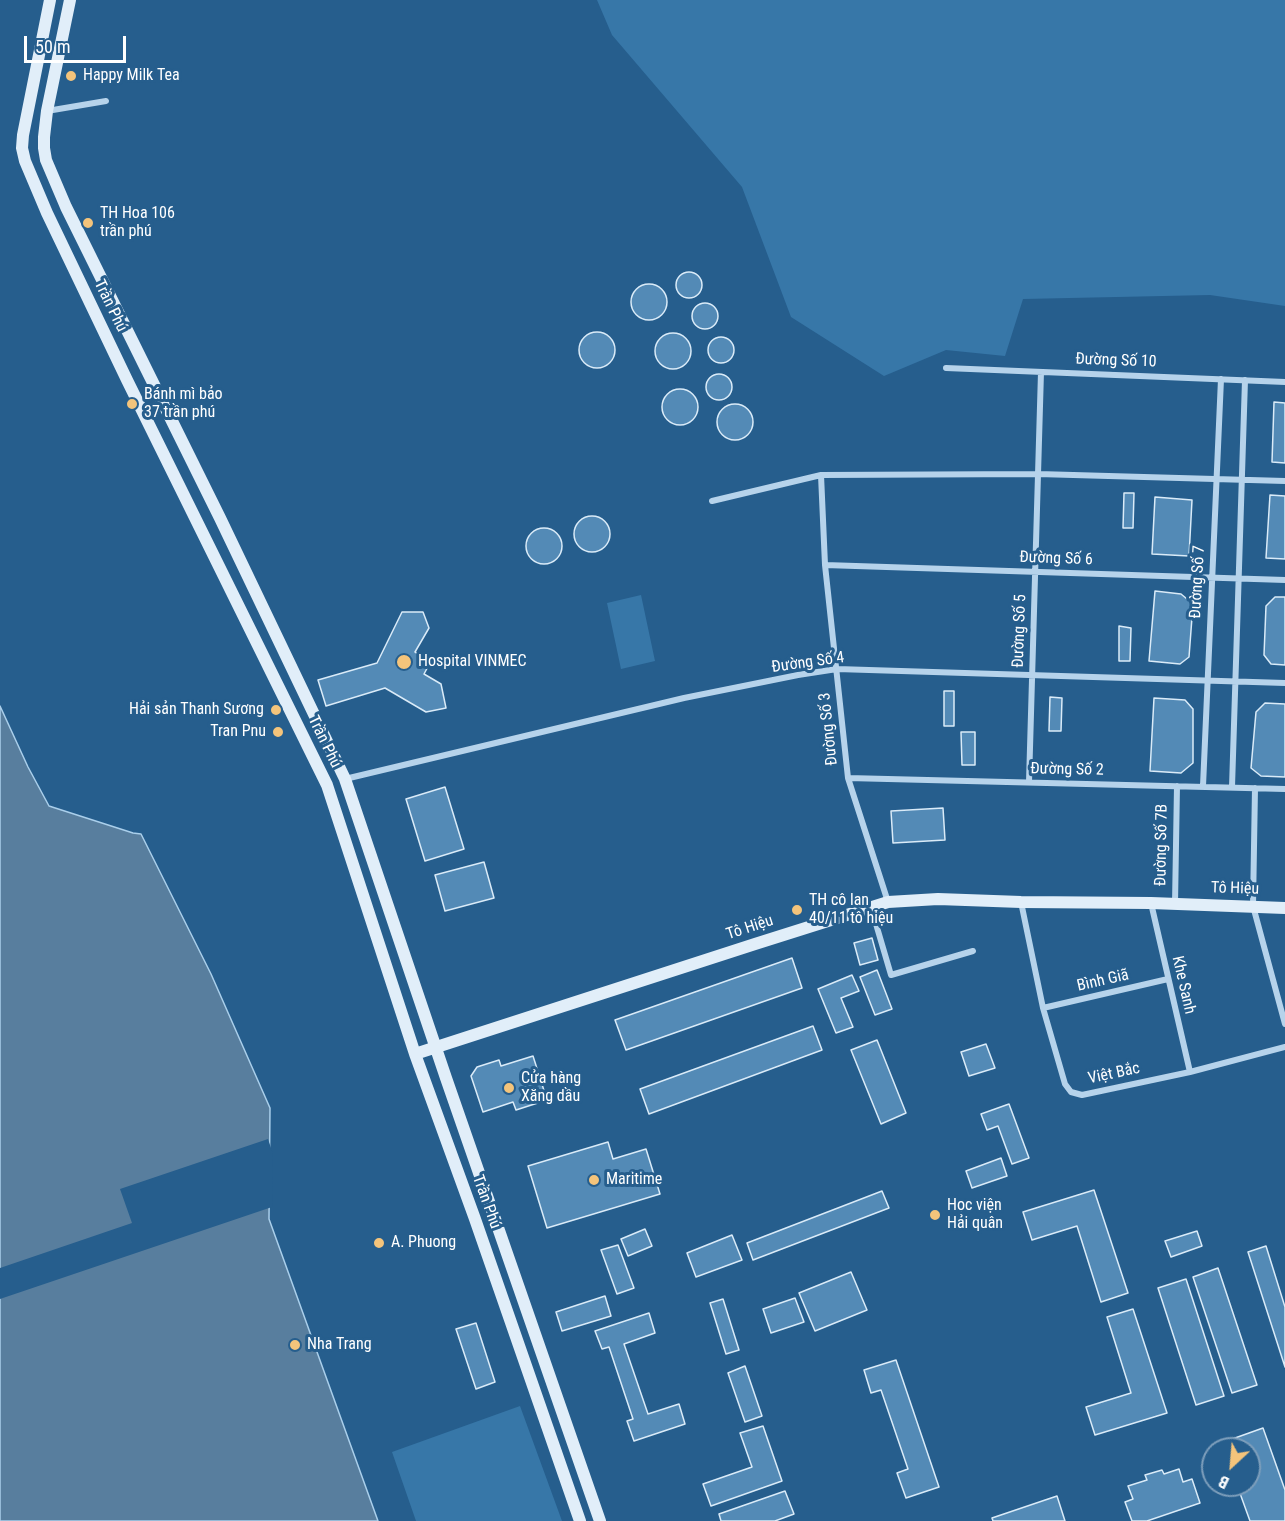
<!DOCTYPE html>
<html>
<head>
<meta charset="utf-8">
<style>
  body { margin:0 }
  #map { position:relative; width:1285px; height:1521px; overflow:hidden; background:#265e8d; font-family:"Roboto Condensed",sans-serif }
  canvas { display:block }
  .north { position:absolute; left:1201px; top:1437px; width:60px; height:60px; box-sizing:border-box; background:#265e8d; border:2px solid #7d9ebb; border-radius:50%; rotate:206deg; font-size:16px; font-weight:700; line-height:24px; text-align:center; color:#fff }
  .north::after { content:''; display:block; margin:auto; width:21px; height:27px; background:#f4c47b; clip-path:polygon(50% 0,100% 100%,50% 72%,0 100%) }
  .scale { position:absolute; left:24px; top:36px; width:102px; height:27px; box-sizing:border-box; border:3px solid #fff; border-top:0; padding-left:8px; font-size:18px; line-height:21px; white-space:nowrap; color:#fff; -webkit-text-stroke:4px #265e8d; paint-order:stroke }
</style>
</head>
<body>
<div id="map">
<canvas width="1285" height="1521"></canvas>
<div class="north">B</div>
<div class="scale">50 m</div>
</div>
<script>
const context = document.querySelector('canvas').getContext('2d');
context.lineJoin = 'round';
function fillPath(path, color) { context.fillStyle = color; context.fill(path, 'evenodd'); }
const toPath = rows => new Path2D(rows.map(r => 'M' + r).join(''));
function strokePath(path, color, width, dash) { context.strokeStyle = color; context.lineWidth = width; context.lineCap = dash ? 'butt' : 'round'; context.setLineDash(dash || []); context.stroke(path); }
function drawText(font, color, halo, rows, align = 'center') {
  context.font = font + ' "Roboto Condensed",sans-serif'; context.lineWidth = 6; context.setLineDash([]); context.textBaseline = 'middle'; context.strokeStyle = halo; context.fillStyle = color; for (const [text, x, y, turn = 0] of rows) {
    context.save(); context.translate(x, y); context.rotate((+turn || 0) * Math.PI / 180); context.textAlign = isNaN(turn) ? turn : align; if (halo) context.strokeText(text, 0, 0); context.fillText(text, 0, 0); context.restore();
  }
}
fillPath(toPath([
  [597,0,1285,0,1285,306,1210,295,1023,299,1005,356,946,350,884,376,791,317,742,187,612,35],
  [641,595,655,661,621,669,607,603],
  [520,1406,562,1521,416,1521,392,1452]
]), '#3777a8');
const water = toPath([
  [0,706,28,767,49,806,133,833,141,834,211,974,270,1108,269,1219,378,1521,0,1521,0,706]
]);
fillPath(water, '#587e9e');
strokePath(water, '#aacfeb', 1.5);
fillPath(toPath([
  [268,1139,273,1154,272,1207,0,1299,0,1268,132,1223,120,1189]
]), '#265e8d');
const building = toPath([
  '676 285a13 13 0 1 1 26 0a13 13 0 1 1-26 0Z',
  '631 302a18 18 0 1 1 36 0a18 18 0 1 1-36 0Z',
  '692 316a13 13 0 1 1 26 0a13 13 0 1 1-26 0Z',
  '579 350a18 18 0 1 1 36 0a18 18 0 1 1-36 0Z',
  '655 351a18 18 0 1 1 36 0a18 18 0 1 1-36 0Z',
  '708 350a13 13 0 1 1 26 0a13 13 0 1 1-26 0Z',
  '706 387a13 13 0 1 1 26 0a13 13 0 1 1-26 0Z',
  '662 407a18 18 0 1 1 36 0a18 18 0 1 1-36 0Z',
  [1274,402,1285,403,1285,463,1272,462,1274,402],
  '717 422a18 18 0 1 1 36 0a18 18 0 1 1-36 0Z',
  [1124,493,1134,493,1133,528,1123,528,1124,493],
  [1270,495,1285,496,1285,559,1266,558,1270,495],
  [1155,497,1192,500,1189,556,1152,554,1155,497],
  '574 534a18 18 0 1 1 36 0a18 18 0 1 1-36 0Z',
  '526 546a18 18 0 1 1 36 0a18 18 0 1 1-36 0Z',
  [1155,591,1181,594,1193,604,1189,657,1180,664,1149,661,1155,591],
  [1275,597,1285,597,1285,665,1271,664,1264,655,1266,606,1275,597],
  [402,612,423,612,429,628,415,652,431,661,424,674,441,684,446,708,426,712,385,688,326,706,318,680,377,663,402,612],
  [1119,626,1131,628,1130,661,1119,661,1119,626],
  [944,691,954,691,954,726,944,726,944,691],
  [1050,697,1062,698,1061,731,1049,731,1050,697],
  [1154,698,1185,700,1193,709,1193,763,1181,773,1150,771,1154,698],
  [1265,703,1285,704,1285,777,1261,776,1251,768,1256,712,1265,703],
  [961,732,975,732,975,765,962,765,961,732],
  [445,787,464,849,425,861,406,799,445,787],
  [943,808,945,840,893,843,891,811,943,808],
  [484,862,494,898,445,911,435,875,484,862],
  [872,938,878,960,860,965,854,943,872,938],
  [792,958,802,988,626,1050,615,1020,792,958],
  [877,970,892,1009,875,1015,860,977,877,970],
  [852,975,859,991,841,998,853,1027,836,1033,818,989,852,975],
  [813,1026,822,1050,649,1114,640,1089,813,1026],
  [877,1040,906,1113,881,1124,851,1050,877,1040],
  [986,1044,995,1068,969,1076,961,1052,986,1044],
  [533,1056,547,1100,516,1110,513,1102,483,1112,471,1076,477,1067,499,1060,501,1066,533,1056],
  [1009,1104,1029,1158,1012,1164,998,1126,987,1130,981,1114,1009,1104],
  [608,1142,613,1159,646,1149,660,1194,547,1228,528,1166,608,1142],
  [1001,1158,1007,1176,972,1188,966,1171,1001,1158],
  [1094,1190,1128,1293,1101,1302,1077,1226,1032,1240,1023,1212,1094,1190],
  [882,1191,889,1208,753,1260,747,1243,882,1191],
  [645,1229,652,1246,628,1256,621,1239,645,1229],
  [1197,1231,1202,1246,1171,1257,1165,1241,1197,1231],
  [732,1235,742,1260,696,1277,687,1253,732,1235],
  [618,1245,634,1288,617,1294,601,1250,618,1245],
  [1266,1246,1285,1307,1285,1367,1248,1252,1266,1246],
  [1218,1268,1257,1385,1232,1393,1193,1277,1218,1268],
  [851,1272,867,1310,815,1331,799,1293,851,1272],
  [1186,1279,1224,1396,1196,1405,1158,1288,1186,1279],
  [605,1296,611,1316,562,1331,556,1312,605,1296],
  [795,1298,804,1322,771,1333,763,1309,795,1298],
  [723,1299,739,1350,726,1354,710,1303,723,1299],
  [1133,1309,1167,1413,1095,1435,1086,1407,1131,1393,1107,1317,1133,1309],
  [649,1313,655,1333,624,1344,648,1414,679,1404,685,1424,634,1441,627,1421,633,1419,609,1347,602,1349,595,1331,649,1313],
  [476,1323,495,1382,476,1389,456,1329,476,1323],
  [896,1360,939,1487,906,1498,897,1473,908,1469,881,1390,871,1393,864,1370,896,1360],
  [745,1366,762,1416,745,1422,728,1373,745,1366],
  [763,1426,782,1481,711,1506,703,1484,752,1467,740,1433,763,1426],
  [1263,1428,1285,1490,1285,1521,1250,1521,1237,1485,1249,1485,1249,1449,1224,1449,1221,1443,1263,1428],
  [1179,1469,1183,1482,1192,1479,1200,1503,1147,1521,1132,1521,1125,1502,1133,1499,1128,1486,1147,1480,1145,1475,1162,1470,1164,1474,1179,1469],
  [785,1491,794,1514,775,1521,721,1521,719,1514,785,1491],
  [1057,1496,1065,1521,993,1521,992,1518,1057,1496]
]);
fillPath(building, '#538ab6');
strokePath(building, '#daebf8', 1.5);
strokePath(toPath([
  [47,111,106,101],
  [946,368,1285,382],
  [821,475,825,565,848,778,888,902],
  [712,501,821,475,1038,474,1285,481],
  [825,565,1285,580],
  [848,778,1285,789],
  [345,779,684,698,798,675,837,669,1285,683],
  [1029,782,1041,372],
  [1203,786,1221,379],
  [1232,787,1245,380],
  [1255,788,1253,906,1285,1024],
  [1021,902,1043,1008,1065,1084,1071,1092,1082,1095,1190,1072,1285,1047],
  [1151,903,1190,1072],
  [1175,904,1177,786],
  [871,907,891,975,973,951],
  [1043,1008,1168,979]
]), '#b6d3eb', 6);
strokePath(toPath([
  [50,0,23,135,22,148,25,161,47,213,127,380,327,785,415,1054,475,1219,580,1521],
  [70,0,47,111,44,137,44,148,46,160,66,207,220,518,345,779,446,1078,600,1521],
  [415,1054,755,944,888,902,938,899,1021,902,1151,903,1285,908]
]), '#e1eef9', 12);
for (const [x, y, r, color] of [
  [71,76,6,"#f4c47b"],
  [88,223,6,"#f4c47b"],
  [132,404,6,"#f4c47b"],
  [404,662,8,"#f4c47b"],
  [276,710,6,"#f4c47b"],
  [278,732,6,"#f4c47b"],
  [797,910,6,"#f4c47b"],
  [509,1088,6,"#f4c47b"],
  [594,1180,6,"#f4c47b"],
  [935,1215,6,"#f4c47b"],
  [379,1243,6,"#f4c47b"],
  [295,1345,6,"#f4c47b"]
]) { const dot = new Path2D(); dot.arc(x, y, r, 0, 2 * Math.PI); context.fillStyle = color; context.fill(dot); strokePath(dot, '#265e8d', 2); }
drawText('16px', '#fff', '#265e8d', [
  ["Happy Milk Tea",83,76],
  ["TH Hoa 106",100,214],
  ["trần phú",100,232],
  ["Bánh mì bảo",144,395],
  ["37 trần phú",144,413],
  ["Hospital VINMEC",418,662],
  ["Hải sản Thanh Sương",264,710,"right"],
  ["Tran Pnu",266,732,"right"],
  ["TH cô lan",809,901],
  ["40/11 tô hiệu",809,919],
  ["Cửa hàng",521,1079],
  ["Xăng dầu",521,1097],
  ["Maritime",606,1180],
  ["Học viện",947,1206],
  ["Hải quân",947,1224],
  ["A. Phuong",391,1243],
  ["Nha Trang",307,1345]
], 'left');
drawText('16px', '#fff', '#265e8d', [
  ["Trần Phú",110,306,64],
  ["Đường Số 10",1116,361,2],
  ["Đường Số 6",1056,559,2],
  ["Đường Số 7",1198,582,-87],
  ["Đường Số 5",1020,631,-88],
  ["Đường Số 4",808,663,-8],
  ["Đường Số 3",829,729,-96],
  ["Trần Phú",324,742,64],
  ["Đường Số 2",1067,770,1],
  ["Đường Số 7B",1162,845,-89],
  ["Tô Hiệu",1235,889,2],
  ["Tô Hiệu",750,928,-18],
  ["Bình Giã",1103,981,-13],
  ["Khe Sanh",1183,985,77],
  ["Việt Bắc",1114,1074,-12],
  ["Trần Phú",486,1202,70]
]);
</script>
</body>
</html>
